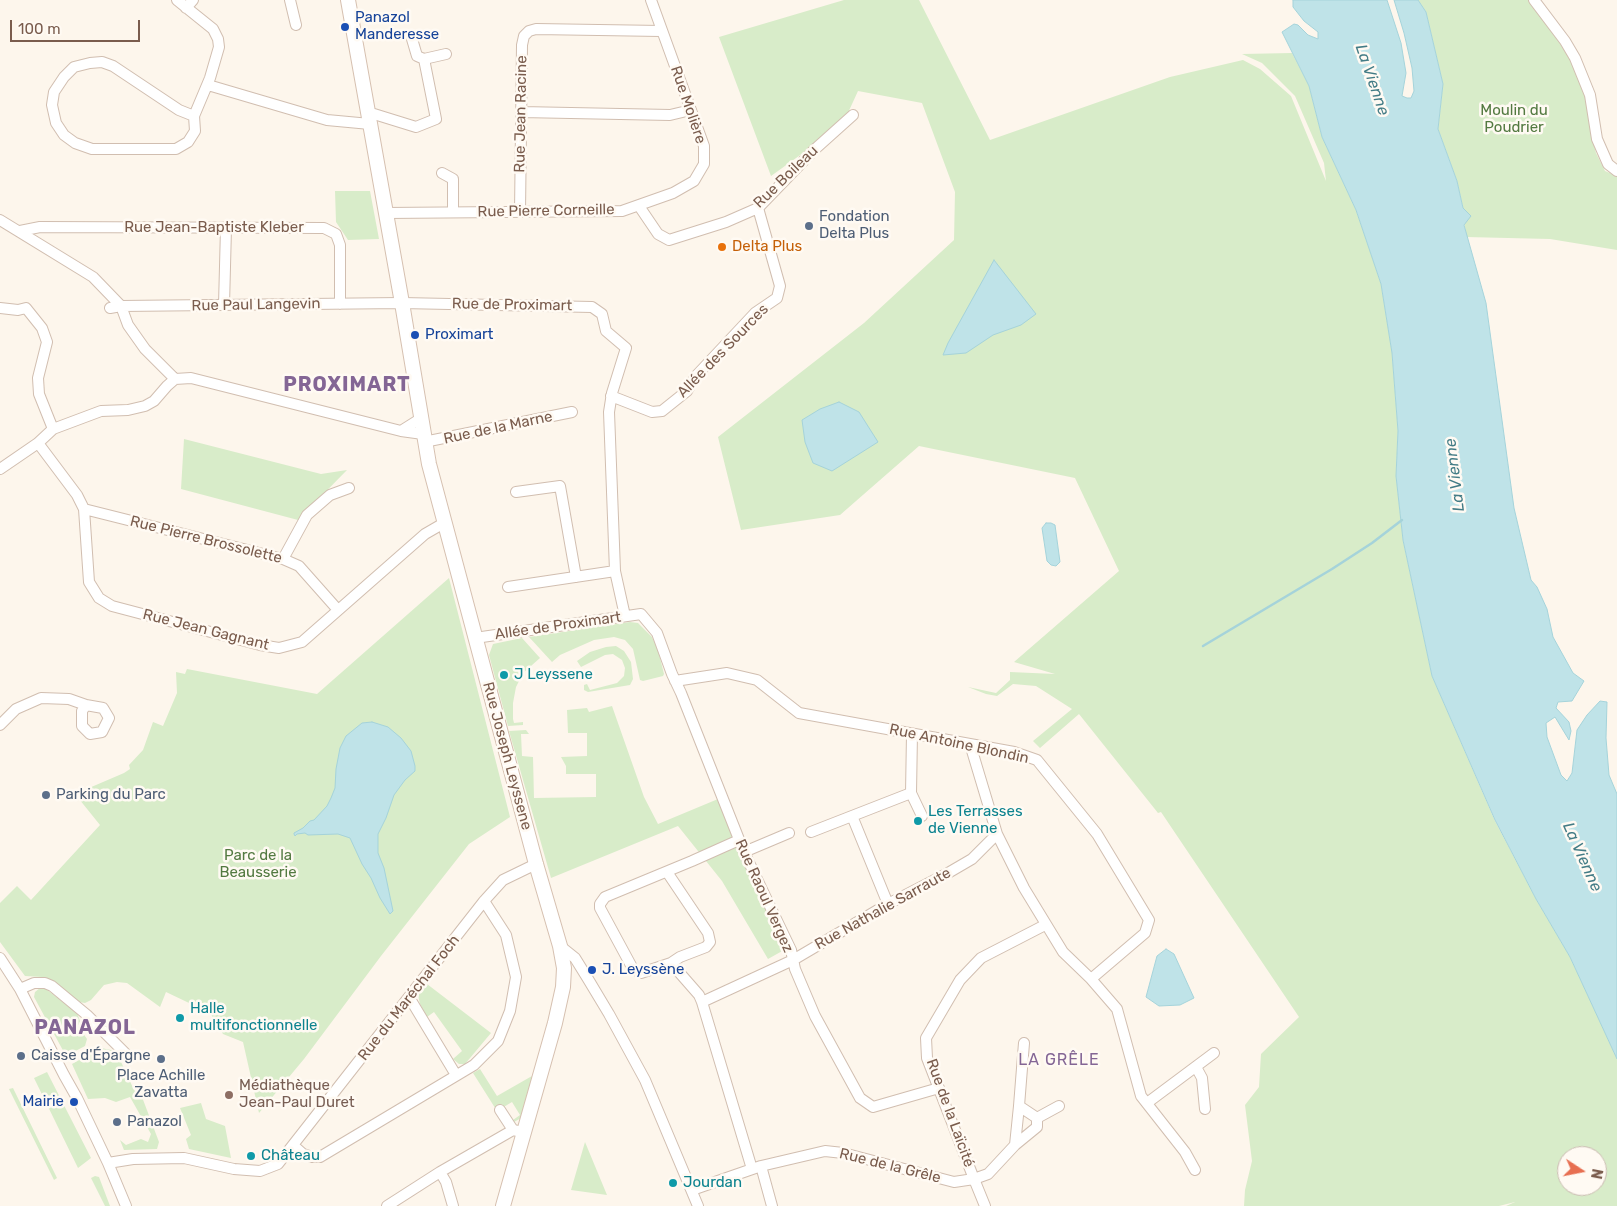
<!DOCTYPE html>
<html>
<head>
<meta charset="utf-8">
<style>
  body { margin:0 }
  #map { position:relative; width:1617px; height:1206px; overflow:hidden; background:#fdf6ec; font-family:Rubik,sans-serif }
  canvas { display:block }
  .north { position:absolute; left:1557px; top:1146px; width:50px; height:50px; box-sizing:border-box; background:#fffaf3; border:1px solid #cabbb1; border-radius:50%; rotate:101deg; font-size:14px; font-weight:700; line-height:20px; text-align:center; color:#7a5c4d }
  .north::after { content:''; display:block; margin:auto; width:18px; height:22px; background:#e76f51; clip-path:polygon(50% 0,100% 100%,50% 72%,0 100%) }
  .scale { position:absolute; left:10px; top:20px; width:130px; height:22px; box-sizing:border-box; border:2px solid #7a5c4d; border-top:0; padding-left:6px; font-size:15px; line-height:18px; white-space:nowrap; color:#7a5c4d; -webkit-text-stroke:4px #fffaf3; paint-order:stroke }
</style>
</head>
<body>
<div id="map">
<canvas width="1617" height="1206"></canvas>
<div class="north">N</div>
<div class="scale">100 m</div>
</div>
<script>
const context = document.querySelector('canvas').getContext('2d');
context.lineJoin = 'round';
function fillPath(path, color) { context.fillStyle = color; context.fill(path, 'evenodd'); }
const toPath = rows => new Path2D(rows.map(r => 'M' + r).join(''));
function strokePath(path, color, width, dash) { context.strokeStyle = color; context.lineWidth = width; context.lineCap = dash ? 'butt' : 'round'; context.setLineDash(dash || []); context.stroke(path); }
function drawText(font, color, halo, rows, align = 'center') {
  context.font = font + ' Rubik,sans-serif'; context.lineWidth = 5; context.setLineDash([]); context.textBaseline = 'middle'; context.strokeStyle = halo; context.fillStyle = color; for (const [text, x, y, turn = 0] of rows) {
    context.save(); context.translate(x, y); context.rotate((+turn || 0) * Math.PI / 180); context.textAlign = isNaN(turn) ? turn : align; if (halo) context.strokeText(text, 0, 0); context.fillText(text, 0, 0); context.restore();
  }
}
fillPath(toPath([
  [844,0,919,0,990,140,1170,77,1243,60,1260,69,1291,96,1326,181,1324,163,1295,96,1262,63,1242,54,1292,53,1309,86,1322,137,1356,210,1381,284,1392,352,1398,431,1396,476,1403,540,1432,676,1495,821,1536,899,1570,957,1617,1059,1617,1206,1506,1206,1515,1202,1499,1206,1244,1206,1245,1190,1252,1161,1245,1105,1259,1087,1261,1054,1299,1017,1161,812,1158,813,1079,714,1040,748,1033,741,1072,709,1036,686,1013,684,997,696,986,694,968,687,996,693,1010,680,1010,672,1055,674,1014,662,1119,571,1075,478,919,446,840,515,741,530,718,437,864,323,954,240,955,192,922,103,858,91,847,115,810,148,771,176,719,37],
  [1567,1156,1597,1156,1597,1186,1567,1186],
  [1418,0,1532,0,1575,67,1587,99,1591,134,1596,153,1605,171,1617,176,1617,250,1550,239,1466,237,1463,208,1457,181,1438,129,1443,84,1426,12],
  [335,191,370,191,379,239,348,240,336,222],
  [184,439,321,474,347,470,298,520,181,489],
  [449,578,510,817,469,844,381,956,304,1059,259,1113,243,1042,223,1034,210,1013,166,992,160,1007,127,983,117,982,104,985,91,1000,85,1003,79,1002,52,981,42,977,25,976,0,942,0,903,17,886,31,900,100,825,75,794,124,773,130,769,129,765,143,750,153,722,163,726,177,693,176,672,185,674,187,669,317,694],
  [630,622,638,623,652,637,658,650,664,674,663,676,643,681,640,680,633,649,625,640,614,637,594,640,560,655,552,662,529,637],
  [522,638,540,658,523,673,516,687,513,703,513,719,514,723,523,722,523,725,508,726,489,655,493,644],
  [616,646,624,651,631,662,633,679,630,685,588,692,584,690,584,685,587,684,590,690,617,683,624,676,625,668,622,660,613,654,605,655,581,667,577,661,590,652,606,647],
  [612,706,644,797,658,824,718,799,737,848,783,944,784,950,768,959,722,881,678,826,551,878,509,731,526,730,529,734,521,734,522,756,533,757,534,798,596,797,596,774,566,774,566,766,561,757,587,756,587,733,568,733,567,710,587,708,589,712],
  [427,984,491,1033,465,1064,459,1064,453,1059,462,1051,434,1012,427,1017,420,1004,418,995],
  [40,988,46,989,77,1013,80,1021,78,1026,87,1039,85,1046,66,1056,34,997,35,992],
  [101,1048,116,1051,134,1090,142,1097,159,1142,157,1149,124,1150,120,1140,126,1145,141,1139,148,1142,151,1134,130,1097,116,1102,105,1098,88,1099,72,1064],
  [480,1069,497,1096,532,1076,523,1117,514,1122,513,1120,520,1115,512,1102,497,1111,473,1073],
  [47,1072,91,1158,78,1168,34,1078],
  [13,1088,57,1178,54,1180,9,1089],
  [201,1103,206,1119,225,1126,231,1158,189,1149,186,1139,191,1135,180,1108],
  [585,1142,607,1195,571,1190],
  [95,1176,99,1177,110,1206,105,1206,91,1178]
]), '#d8ecc9');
const water = toPath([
  [1293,0,1387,0,1401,43,1406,73,1402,96,1407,98,1411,98,1414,91,1412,68,1404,33,1394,0,1418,0,1426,12,1443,84,1438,129,1457,181,1463,208,1471,216,1464,225,1486,303,1514,508,1531,580,1537,587,1547,609,1553,637,1573,673,1584,681,1572,701,1558,702,1556,708,1569,722,1571,731,1569,740,1555,717,1546,723,1547,737,1561,775,1567,781,1572,773,1577,730,1587,715,1600,701,1607,702,1606,738,1609,775,1617,794,1617,1059,1570,957,1536,899,1495,820,1432,676,1403,540,1396,476,1398,431,1392,353,1381,284,1356,210,1322,137,1309,86,1282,32,1294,24,1298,25,1308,35,1318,39,1318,32,1304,21,1293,7,1293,0],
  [994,260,1036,314,1021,325,993,335,966,353,943,355,948,343,994,260],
  [839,402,859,412,878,442,832,471,813,463,805,442,802,420,820,409,839,402],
  [1046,523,1051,523,1055,525,1060,562,1056,566,1051,565,1047,561,1042,528,1046,523],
  [372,722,388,727,401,738,411,751,415,766,415,771,405,780,394,795,386,818,378,834,378,853,384,868,393,911,390,914,380,898,371,878,362,864,350,838,338,834,308,835,305,833,297,834,295,836,294,834,294,833,303,828,310,821,314,820,327,806,331,798,335,788,336,769,340,748,346,736,362,723,372,722],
  [1166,949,1174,954,1194,998,1180,1005,1159,1006,1146,997,1157,956,1166,949]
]);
fillPath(water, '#bfe3e8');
strokePath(water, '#a5d3da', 1);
strokePath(toPath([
  [1203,646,1332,569,1372,543,1402,520]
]), '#a5d3da', 2.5);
const street = toPath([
  [177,0,213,29,218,39,219,47,210,78,194,116,179,110,113,66,102,62,90,63,74,67,64,77,54,92,52,105,56,123,64,135,75,143,92,149,176,149,188,142,195,131,194,116],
  [290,0,296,25],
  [1534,0,1565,41,1575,58,1590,95,1597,139,1608,164,1617,171],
  [186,8,193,0],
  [412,39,417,56,424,59],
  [208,85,327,120,370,124],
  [521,112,670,115,691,110],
  [369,114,374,114,416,127,436,119,424,59,446,54],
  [442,173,453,179,453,212],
  [639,206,658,234,669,240,726,222,758,208,814,150,853,115],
  [520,212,522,45,524,36,529,31,536,29,661,31],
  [386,213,622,211,673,193,694,181,704,164,704,146,651,0],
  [0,220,93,277,121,306,128,325,145,349,175,379,191,378,401,431],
  [20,231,40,227,324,228,336,234,340,245,340,304],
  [224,305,226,228],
  [0,308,18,310,26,308,42,328,47,342,38,378,39,394,53,429,38,443,0,469],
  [110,308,121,306,402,303,592,307,602,314,606,331,626,348,612,393,609,412,615,571,625,616],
  [611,396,652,412,662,411,687,391,695,377,755,313,777,298,780,286,758,208],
  [420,419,401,431,423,434],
  [53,429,101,411,128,410,145,406,154,401,167,386,175,379],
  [424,442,572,412],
  [38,443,77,495,84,509,89,582,99,598,112,606,260,645,279,648,302,642,425,534,444,523],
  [516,492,560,486,576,577],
  [84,509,283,559,299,566,338,610],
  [283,559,307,515,330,495,349,488],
  [508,587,615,571],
  [475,638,641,614,657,633,672,674,681,693,744,852,791,950,795,969,815,1016,860,1098,873,1107,939,1088],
  [675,681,727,673,757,680,799,713,1014,752,1037,760,1097,834,1149,920,1145,933,1091,979],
  [0,725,16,709,41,698,69,699,86,705,103,708,109,718,102,732,90,734,82,726,82,711,86,705],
  [912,734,911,793,922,816],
  [970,744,997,834,1024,888,1063,952,1091,979,1117,1009,1141,1096,1185,1152,1195,1170],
  [852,816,888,904],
  [811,832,911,793],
  [744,852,789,833],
  [667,872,708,933,710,942,706,947,680,957,671,963],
  [1045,925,981,958,960,980,926,1038,927,1058,974,1179,988,1174,1015,1145,1037,1127,1037,1118,1059,1106],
  [560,946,575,958,588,979,609,1014,645,1080,698,1206],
  [0,958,20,989,64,1075,77,1098,108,1163,126,1206],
  [20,989,34,983,45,983,52,986,87,1015,127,1055],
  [409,997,456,1075],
  [702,1002,699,995,671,963,641,973,633,969,600,908,600,904,605,897,692,861,739,840],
  [1196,1067,1202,1078,1205,1109],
  [1147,1103,1214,1053],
  [1019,1106,1024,1043],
  [500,1110,513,1130,518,1131],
  [1015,1145,1019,1106,1037,1118],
  [294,1146,303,1154,312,1157,320,1157,474,1065,498,1041,510,1011,516,977,506,935,484,901],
  [108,1163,133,1159,184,1158,234,1169,260,1171,278,1164,484,901,503,880,536,864],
  [761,1166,772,1206],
  [752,1169,702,1002,793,960,888,904,948,873,972,859,997,834],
  [440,1172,446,1182,453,1206],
  [692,1190,761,1166,825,1151,843,1153,954,1182,974,1179,985,1206],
  [387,1206,440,1172,513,1130]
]);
const secondary = toPath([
  [348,0,402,303,429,464,536,864,560,946,564,968,563,987,555,1023,503,1206]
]);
strokePath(street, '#d1beb0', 12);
strokePath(secondary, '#d6c0b0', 16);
strokePath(street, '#fff', 10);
strokePath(secondary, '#fff', 14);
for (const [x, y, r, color] of [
  [345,27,5,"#1a4fb4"],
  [809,226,5,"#5c6f8a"],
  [722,247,5,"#e8710a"],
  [415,335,5,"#1a4fb4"],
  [504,675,5,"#0f9aa8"],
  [46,795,5,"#5c6f8a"],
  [918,821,5,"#0f9aa8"],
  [592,970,5,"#1a4fb4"],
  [180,1018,5,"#0f9aa8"],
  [21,1056,5,"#5c6f8a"],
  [161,1059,5,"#5c6f8a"],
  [229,1095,5,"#8d6e63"],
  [74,1102,5,"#1a4fb4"],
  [117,1122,5,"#5c6f8a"],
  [251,1156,5,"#0f9aa8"],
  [673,1183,5,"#0f9aa8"]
]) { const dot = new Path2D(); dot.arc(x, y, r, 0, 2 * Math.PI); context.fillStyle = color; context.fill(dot); strokePath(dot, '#fffaf3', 2); }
drawText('15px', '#164399', '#fffaf3', [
  ["Panazol",355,18],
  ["Manderesse",355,35],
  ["Proximart",425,335],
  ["J. Leyssène",602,970],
  ["Mairie",64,1102,"right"]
], 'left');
drawText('15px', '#7a5c4d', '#fffaf3', [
  ["Rue Molière",688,105,71],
  ["Rue Jean Racine",521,114,-89],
  ["Rue Boileau",786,177,-44],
  ["Rue Pierre Corneille",546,211,-1],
  ["Rue Jean-Baptiste Kleber",214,228],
  ["Rue Paul Langevin",256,305,-1],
  ["Rue de Proximart",512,305,1],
  ["Allée des Sources",723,351,-46],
  ["Rue de la Marne",498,428,-12],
  ["Rue Pierre Brossolette",206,540,14],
  ["Allée de Proximart",558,626,-8],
  ["Rue Jean Gagnant",206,630,14],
  ["Rue Antoine Blondin",959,744,12],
  ["Rue Joseph Leyssene",507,756,75],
  ["Rue Raoul Vergez",764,896,66],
  ["Rue Nathalie Sarraute",883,909,-29],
  ["Rue du Maréchal Foch",409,998,-52],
  ["Rue de la Laïcité",950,1113,70],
  ["Rue de la Grêle",890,1166,14]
]);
drawText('15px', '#537a41', '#fffaf3', [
  ["Moulin du",1514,111],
  ["Poudrier",1514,128],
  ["Parc de la",258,856],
  ["Beausserie",258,873]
]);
drawText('15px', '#4e5e75', '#fffaf3', [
  ["Fondation",819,217],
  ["Delta Plus",819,234],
  ["Parking du Parc",56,795],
  ["Caisse d'Épargne",31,1056],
  ["Place Achille",161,1076,"center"],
  ["Zavatta",161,1093,"center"],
  ["Panazol",127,1122]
], 'left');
drawText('15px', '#c56008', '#fffaf3', [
  ["Delta Plus",732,247]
], 'left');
drawText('15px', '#0d838f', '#fffaf3', [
  ["J Leyssene",514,675],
  ["Les Terrasses",928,812],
  ["de Vienne",928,829],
  ["Halle",190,1009],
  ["multifonctionnelle",190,1026],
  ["Château",261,1156],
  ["Jourdan",683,1183]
], 'left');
drawText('15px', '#785e54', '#fffaf3', [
  ["Médiathèque",239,1086],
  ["Jean-Paul Duret",239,1103]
], 'left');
drawText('italic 16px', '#437c86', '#fffaf3', [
  ["La Vienne",1372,80,71],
  ["La Vienne",1455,475,-97],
  ["La Vienne",1582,857,66]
]);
context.letterSpacing = '1px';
drawText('16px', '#846695', '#fffaf3', [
  ["LA GRÊLE",1059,1060]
]);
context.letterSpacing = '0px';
context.letterSpacing = '1px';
drawText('bold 20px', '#846695', '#fffaf3', [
  ["PROXIMART",347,385],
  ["PANAZOL",85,1028]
]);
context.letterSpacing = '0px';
</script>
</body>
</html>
